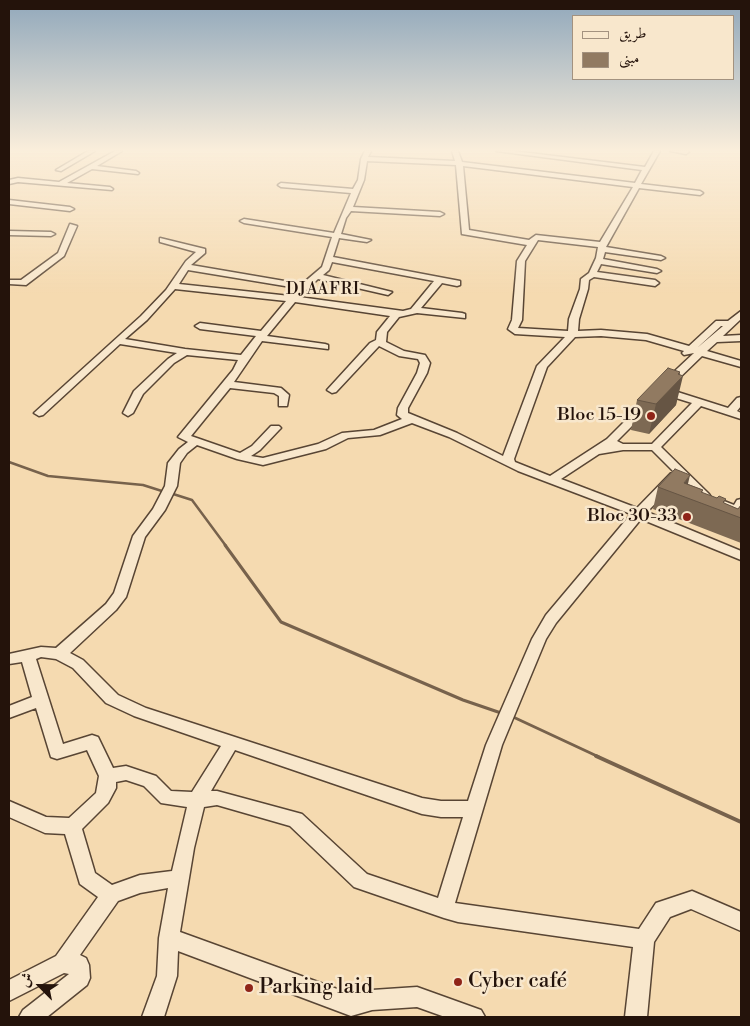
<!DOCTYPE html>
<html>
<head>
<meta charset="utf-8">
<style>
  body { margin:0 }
  #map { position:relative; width:750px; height:1026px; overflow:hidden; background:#f5dab0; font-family:"Libre Bodoni",Amiri,serif }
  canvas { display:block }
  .frame { position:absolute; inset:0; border:10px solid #24130b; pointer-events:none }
  .legend { position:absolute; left:572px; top:15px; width:162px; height:65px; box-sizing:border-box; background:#f8e7cc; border:1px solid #a3927f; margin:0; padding:6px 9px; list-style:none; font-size:15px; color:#24130b }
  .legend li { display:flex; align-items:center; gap:10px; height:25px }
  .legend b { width:25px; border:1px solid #a3927f }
  .north { position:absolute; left:15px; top:961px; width:50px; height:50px; -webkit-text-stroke:4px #f8e7cc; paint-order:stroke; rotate:293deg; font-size:14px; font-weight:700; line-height:20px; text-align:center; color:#24130b }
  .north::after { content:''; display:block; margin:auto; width:18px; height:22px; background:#24130b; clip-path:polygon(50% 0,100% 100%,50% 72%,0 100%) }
</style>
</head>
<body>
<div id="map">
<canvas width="750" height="1026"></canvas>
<div class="frame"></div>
<ul class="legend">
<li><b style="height:6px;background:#f8e7cc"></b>طريق</li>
<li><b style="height:14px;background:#917a61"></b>مبنى</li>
</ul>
<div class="north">ش</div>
</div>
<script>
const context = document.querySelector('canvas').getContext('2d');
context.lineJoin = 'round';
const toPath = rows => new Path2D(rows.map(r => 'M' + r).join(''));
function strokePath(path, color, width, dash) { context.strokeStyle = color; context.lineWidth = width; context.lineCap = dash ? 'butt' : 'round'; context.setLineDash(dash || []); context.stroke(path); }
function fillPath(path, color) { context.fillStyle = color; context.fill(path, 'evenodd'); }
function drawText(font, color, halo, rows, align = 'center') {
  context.font = font + ' "Libre Bodoni",serif'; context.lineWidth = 5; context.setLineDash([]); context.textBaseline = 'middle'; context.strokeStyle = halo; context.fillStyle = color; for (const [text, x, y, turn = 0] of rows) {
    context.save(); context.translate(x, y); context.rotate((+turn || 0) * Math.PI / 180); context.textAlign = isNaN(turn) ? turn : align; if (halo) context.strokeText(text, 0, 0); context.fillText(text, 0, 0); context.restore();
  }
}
strokePath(toPath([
  [9,462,48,476,143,485,165,492],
  [170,493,192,500,226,546]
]), '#77624c', 2.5);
strokePath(toPath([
  [225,545,281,622,463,700,501,713],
  [511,716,599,757]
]), '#77624c', 3);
strokePath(toPath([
  [596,756,741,822]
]), '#77624c', 4);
const minor = toPath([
  [88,151,95,151,61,171,56,170,88,151],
  [115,151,122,151,97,166,136,171,139,173,138,174,92,169,67,183,110,187,113,189,112,190,18,182,9,184,9,180,18,178,59,182,115,151],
  [365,151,371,151,368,157,455,161,452,151,458,151,462,162,635,183,642,170,496,151,513,151,645,167,654,151,660,151,641,184,700,191,703,193,700,195,639,188,606,247,661,256,665,258,661,260,605,252,603,259,657,269,661,271,657,273,601,264,597,272,655,280,659,283,655,286,594,277,589,280,588,289,579,319,578,331,601,330,647,334,689,346,716,321,728,321,741,311,741,319,723,336,741,335,741,341,717,342,707,351,741,361,741,367,702,356,671,386,667,387,662,384,663,382,694,353,684,355,682,353,684,351,646,340,601,336,575,337,547,367,514,459,515,462,550,476,607,439,641,405,645,404,650,407,649,409,617,441,623,444,652,444,692,403,660,393,659,391,660,389,668,389,728,408,737,398,741,397,741,406,737,411,741,413,741,419,701,406,661,447,709,494,711,497,709,500,698,499,680,478,647,512,741,551,741,560,641,519,556,623,546,639,502,745,455,903,639,929,656,903,692,891,741,912,741,931,691,909,670,917,654,942,647,1017,625,1017,633,947,458,922,444,918,354,887,290,826,217,805,204,807,194,848,180,932,351,994,372,990,417,987,481,1010,485,1017,445,1017,417,1007,372,1010,351,1016,178,951,177,976,164,1017,142,1017,157,976,159,938,168,888,140,893,118,901,80,955,86,958,89,965,90,978,87,985,47,1017,19,1017,23,1010,69,974,64,973,9,1001,9,980,56,956,98,897,80,884,65,834,45,833,9,817,9,801,46,817,69,818,96,793,99,776,87,750,57,759,51,757,36,708,9,718,9,706,32,697,22,662,9,664,9,654,41,647,56,648,106,604,114,593,133,536,153,509,165,486,168,463,179,449,188,442,178,437,233,370,238,360,187,355,174,363,143,394,133,413,128,416,123,413,134,391,168,359,177,353,120,344,43,415,39,416,34,413,141,316,166,290,186,261,196,252,160,242,160,238,205,249,205,253,191,265,302,284,322,267,332,237,244,223,240,221,244,219,334,233,351,193,281,187,278,185,281,183,353,189,358,180,361,159,365,151],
  [367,161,456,165,462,234,527,245,517,261,512,320,508,329,515,334,565,337,537,366,503,456,457,433,408,413,408,408,427,373,430,363,425,355,404,351,386,342,387,332,399,317,417,313,465,318,465,314,462,313,421,308,442,283,457,286,460,285,460,281,333,257,339,238,367,242,371,240,341,234,346,218,351,211,440,216,444,214,440,212,353,207,364,180,367,161],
  [463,166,633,187,600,242,536,235,529,240,469,230,463,166],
  [538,240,598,247,596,258,589,273,581,279,580,289,569,319,568,331,518,328,522,320,525,261,538,240],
  [332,262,434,281,411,309,403,311,299,297,318,279,388,295,392,292,323,275,329,270,332,262],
  [188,270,297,288,290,296,179,284,188,270],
  [175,289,286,301,261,331,200,323,195,326,200,329,256,336,241,355,185,349,125,339,147,320,175,289],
  [295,302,390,316,377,332,376,340,370,343,327,390,332,393,336,392,379,346,399,356,418,359,420,363,417,373,398,408,397,415,402,419,374,430,342,433,318,444,263,458,251,456,260,450,279,430,281,428,279,426,271,426,252,446,240,453,191,436,230,388,274,393,279,396,279,406,287,406,289,395,281,388,234,382,262,341,328,349,328,345,325,344,267,336,295,302],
  [721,326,723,326,697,348,721,326],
  [412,423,449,437,518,471,631,514,546,615,532,639,486,745,468,801,441,801,422,798,146,708,118,695,83,660,70,653,116,610,126,597,145,537,165,510,177,486,180,463,187,453,197,445,237,459,263,465,326,449,348,438,380,435,412,423],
  [623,450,652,450,673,471,637,508,561,479,599,454,623,450],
  [41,657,56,659,73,668,106,703,134,716,221,746,192,792,171,791,156,776,126,766,113,768,98,737,92,735,63,744,36,659,41,657],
  [235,750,422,814,441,817,463,817,438,898,367,874,302,814,217,791,211,791,235,750],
  [126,780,144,786,161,803,187,807,172,871,140,875,112,885,95,873,82,829,108,803,116,788,116,782,126,780],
  [670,151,688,151,689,152,686,154,670,151],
  [9,200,70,207,74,209,70,211,9,204,9,200],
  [70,224,77,226,64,256,26,285,9,284,9,280,21,280,58,253,70,224],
  [9,231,51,232,55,234,51,236,9,235,9,231],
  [741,499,741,512,736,515,718,505,724,501,734,505,737,500,741,499]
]);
strokePath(minor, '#584534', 3);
fillPath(minor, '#f8e7cc');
fillPath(toPath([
  [680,372,676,405,649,434,631,430,637,400],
  [688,484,703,490,702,493,717,498,726,499,724,503,738,509,741,505,741,543,653,509,658,487]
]), '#7d6953');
fillPath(toPath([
  [680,372,678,381,683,376,676,405,649,434,656,404],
  [690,475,685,497,684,483]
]), '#654');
const building = toPath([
  [668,368,680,372,678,374,683,376,656,404,637,400,668,368],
  [675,469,690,475,684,483,703,490,701,492,717,498,719,496,726,499,723,502,724,503,738,509,741,505,741,518,658,487,675,469]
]);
fillPath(building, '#917a61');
strokePath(building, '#654', 1);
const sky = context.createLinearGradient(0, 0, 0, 294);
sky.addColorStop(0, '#91a8bb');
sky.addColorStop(0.51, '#faeedb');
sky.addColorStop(1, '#faeedb00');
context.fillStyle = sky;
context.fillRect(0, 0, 750, 294);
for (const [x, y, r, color] of [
  [651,416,5,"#8f2418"],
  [687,517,5,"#8f2418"],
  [458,982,5,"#8f2418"],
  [249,988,5,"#8f2418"]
]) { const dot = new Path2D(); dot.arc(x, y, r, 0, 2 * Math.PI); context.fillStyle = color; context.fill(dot); strokePath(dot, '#f8e7cc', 2); }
context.letterSpacing = '1px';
drawText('16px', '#24130b', '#f8e7cc', [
  ["DJAAFRI",323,290]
]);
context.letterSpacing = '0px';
drawText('18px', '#24130b', '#f8e7cc', [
  ["Bloc 15-19",641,416],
  ["Bloc 30-33",677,517]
], 'right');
drawText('21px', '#24130b', '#f8e7cc', [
  ["Cyber café",468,982],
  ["Parking laid",259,988]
], 'left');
</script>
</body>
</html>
